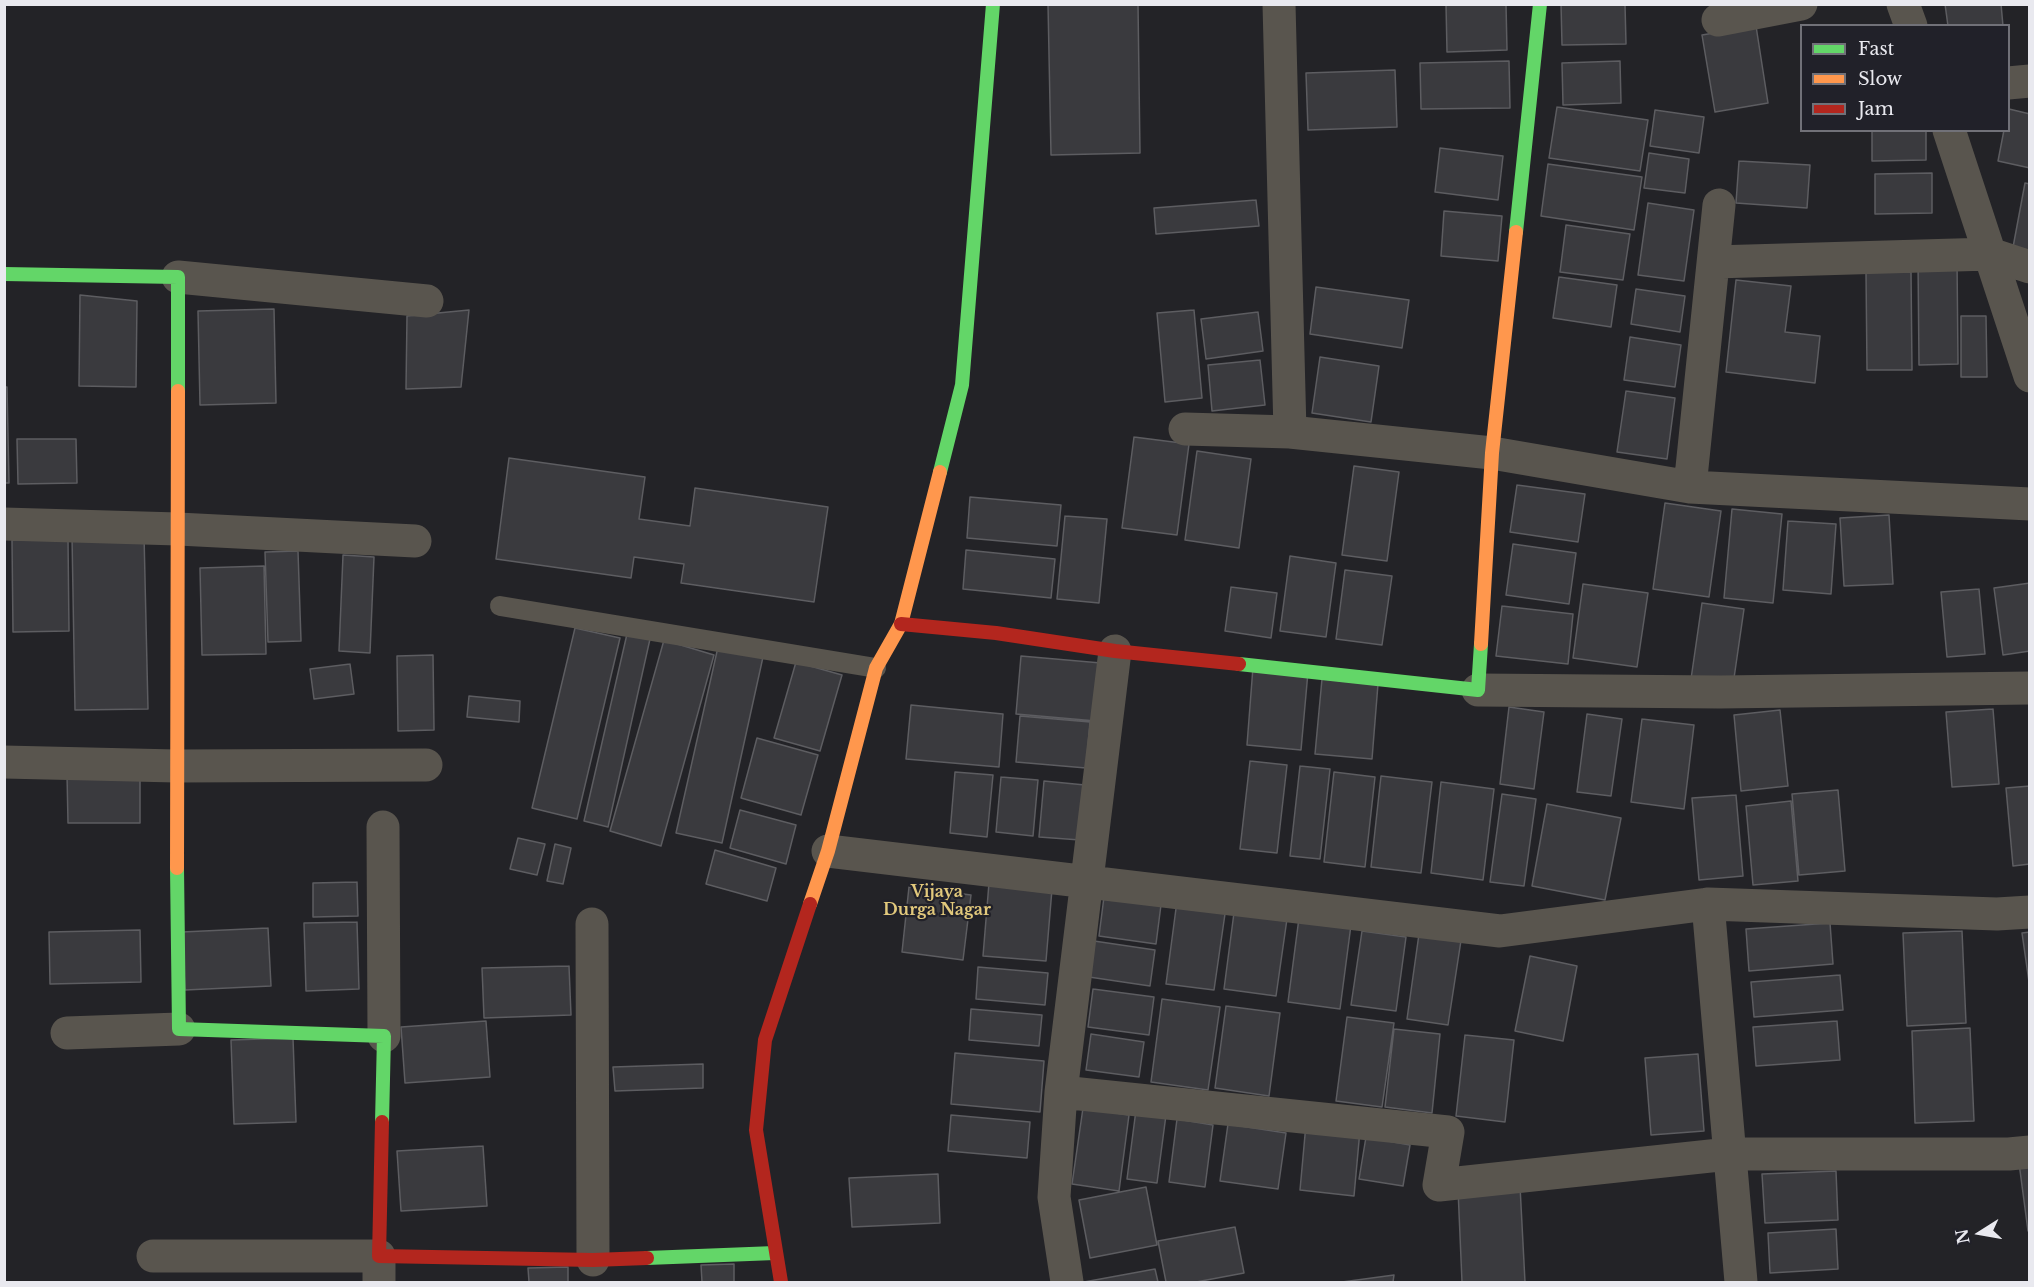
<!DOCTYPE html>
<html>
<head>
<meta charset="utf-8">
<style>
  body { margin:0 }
  #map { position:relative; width:2034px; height:1287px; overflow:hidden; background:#232327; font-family:"Libre Baskerville",serif }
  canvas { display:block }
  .frame { position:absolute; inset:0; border:6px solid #e9e9ef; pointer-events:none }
  .legend { position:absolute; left:1800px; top:24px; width:210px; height:108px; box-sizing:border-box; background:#212129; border:2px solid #717178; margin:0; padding:8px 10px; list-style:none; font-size:18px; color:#e9e9ef }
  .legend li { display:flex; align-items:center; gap:12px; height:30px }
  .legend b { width:30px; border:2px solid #717178 }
  .north { position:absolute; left:1950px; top:1203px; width:60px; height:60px; -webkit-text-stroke:4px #212129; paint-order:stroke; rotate:259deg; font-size:16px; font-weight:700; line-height:24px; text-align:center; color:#e9e9ef }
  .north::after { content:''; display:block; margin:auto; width:21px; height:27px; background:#e9e9ef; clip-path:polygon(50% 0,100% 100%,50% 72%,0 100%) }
</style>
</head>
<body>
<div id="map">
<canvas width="2034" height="1287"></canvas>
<div class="frame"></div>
<ul class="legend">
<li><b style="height:8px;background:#63d668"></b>Fast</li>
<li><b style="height:8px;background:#ff974d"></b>Slow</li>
<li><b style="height:8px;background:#b3261e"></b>Jam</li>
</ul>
<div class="north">N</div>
</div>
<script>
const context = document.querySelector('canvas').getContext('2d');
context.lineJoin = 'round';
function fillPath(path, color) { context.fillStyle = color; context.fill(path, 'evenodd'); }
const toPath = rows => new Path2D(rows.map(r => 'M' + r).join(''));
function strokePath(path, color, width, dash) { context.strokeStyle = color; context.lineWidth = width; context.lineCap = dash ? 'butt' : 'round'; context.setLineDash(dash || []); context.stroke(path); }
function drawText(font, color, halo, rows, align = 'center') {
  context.font = font + ' "Libre Baskerville",serif'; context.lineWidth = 4.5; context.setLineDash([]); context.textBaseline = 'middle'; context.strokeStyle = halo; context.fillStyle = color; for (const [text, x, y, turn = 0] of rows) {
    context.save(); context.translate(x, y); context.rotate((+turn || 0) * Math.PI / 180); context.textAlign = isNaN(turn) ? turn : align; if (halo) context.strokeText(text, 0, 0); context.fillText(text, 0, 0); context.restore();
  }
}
const building = toPath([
  [1048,4,1138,4,1140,153,1051,155,1048,4],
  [1446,4,1506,4,1507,50,1447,52,1446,4],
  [1561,4,1625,4,1626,44,1562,45,1561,4],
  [1945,4,2001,4,2003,26,1948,26,1945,4],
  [1756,26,1768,103,1715,112,1702,35,1756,26],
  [1509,61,1510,108,1421,109,1420,63,1509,61],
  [1620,61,1621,103,1563,105,1562,63,1620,61],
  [1395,70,1397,127,1308,130,1306,73,1395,70],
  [1557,107,1648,120,1640,171,1549,158,1557,107],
  [2009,109,2030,114,2030,168,1998,161,2004,130,2008,130,2009,109],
  [1655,110,1704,117,1699,153,1650,146,1655,110],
  [1872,130,1926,130,1926,160,1872,161,1872,130],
  [1440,148,1503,156,1498,200,1435,192,1440,148],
  [1649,153,1689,159,1685,193,1644,188,1649,153],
  [1739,161,1810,165,1807,208,1736,203,1739,161],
  [1548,164,1642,177,1634,230,1541,216,1548,164],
  [1932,173,1932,213,1875,214,1875,174,1932,173],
  [2025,183,2030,184,2030,261,2011,258,2025,183],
  [1256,200,1259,226,1156,234,1154,208,1256,200],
  [1648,203,1694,210,1684,281,1638,275,1648,203],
  [1444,211,1502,216,1498,261,1441,256,1444,211],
  [1566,225,1630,234,1623,280,1560,272,1566,225],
  [1957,259,1958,364,1919,365,1918,260,1957,259],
  [1866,272,1911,272,1912,370,1867,370,1866,272],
  [1559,277,1617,285,1611,327,1553,318,1559,277],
  [1736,280,1791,286,1785,332,1820,336,1815,383,1726,372,1736,280],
  [1316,287,1409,300,1402,348,1310,334,1316,287],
  [1636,289,1685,296,1680,332,1631,324,1636,289],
  [80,295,137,301,136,387,79,386,80,295],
  [274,309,276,403,200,405,198,311,274,309],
  [469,310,461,387,406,389,407,316,469,310],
  [1194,310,1202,398,1165,402,1157,313,1194,310],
  [1258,312,1263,351,1206,359,1201,319,1258,312],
  [1961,316,1986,316,1987,377,1961,377,1961,316],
  [1630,337,1681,345,1675,387,1624,380,1630,337],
  [1320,357,1379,366,1371,422,1312,413,1320,357],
  [1260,360,1265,405,1212,411,1208,365,1260,360],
  [4,387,7,387,9,483,4,483,4,387],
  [1626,391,1675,398,1667,459,1617,452,1626,391],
  [1134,437,1189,444,1177,535,1122,528,1134,437],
  [17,439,76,439,77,483,18,484,17,439],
  [1197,451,1251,459,1239,548,1185,540,1197,451],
  [509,458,645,477,639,519,690,526,695,488,828,507,814,602,681,583,684,564,634,557,631,578,496,559,509,458],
  [1354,466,1399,472,1387,561,1342,555,1354,466],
  [1517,485,1585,494,1578,542,1510,532,1517,485],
  [970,497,1061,505,1057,546,967,538,970,497],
  [1665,503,1721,511,1709,597,1653,589,1665,503],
  [1732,509,1782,514,1773,603,1724,598,1732,509],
  [1889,515,1893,584,1844,586,1840,518,1889,515],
  [1065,516,1107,519,1099,603,1057,599,1065,516],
  [1788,521,1836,524,1831,594,1783,590,1788,521],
  [144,535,148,709,75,710,72,536,144,535],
  [68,539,69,631,13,632,12,540,68,539],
  [1513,544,1576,553,1569,604,1506,595,1513,544],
  [966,550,1055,559,1051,598,963,589,966,550],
  [298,551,301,641,268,642,265,552,298,551],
  [343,555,374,557,370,653,339,651,343,555],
  [1290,556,1336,563,1326,637,1280,631,1290,556],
  [264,566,266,654,202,655,200,568,264,566],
  [1345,570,1392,576,1382,645,1336,639,1345,570],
  [2030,583,2030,651,2003,655,1994,588,2030,583],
  [1583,584,1648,593,1637,667,1573,658,1583,584],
  [1231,587,1277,593,1271,638,1225,631,1231,587],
  [1979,589,1985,654,1947,657,1941,592,1979,589],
  [1702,603,1744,609,1733,685,1691,679,1702,603],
  [1502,606,1573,614,1568,664,1496,656,1502,606],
  [575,628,620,638,577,819,532,808,575,628],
  [627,634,650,639,608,827,584,821,627,634],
  [664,640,714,655,661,846,610,831,664,640],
  [718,647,763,657,722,843,676,833,718,647],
  [433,655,434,730,398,731,397,656,433,655],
  [1021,656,1101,663,1096,721,1016,714,1021,656],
  [796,662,842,675,820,751,774,738,796,662],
  [350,664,354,694,314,699,310,669,350,664],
  [1253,667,1308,672,1301,750,1247,745,1253,667],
  [1322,679,1378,684,1372,759,1315,754,1322,679],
  [469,696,520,701,519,722,467,717,469,696],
  [911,705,1003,714,999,767,906,759,911,705],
  [1509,707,1544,712,1534,789,1500,784,1509,707],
  [1993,709,1999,784,1952,787,1946,712,1993,709],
  [1780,710,1788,786,1741,791,1734,715,1780,710],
  [1587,714,1622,719,1611,796,1577,792,1587,714],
  [1020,716,1090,722,1086,768,1016,762,1020,716],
  [1642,719,1694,725,1684,809,1631,802,1642,719],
  [757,738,818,755,801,815,741,798,757,738],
  [1250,761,1287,765,1277,853,1240,849,1250,761],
  [1300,766,1330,769,1320,859,1290,856,1300,766],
  [955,772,993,775,987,837,950,833,955,772],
  [1334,772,1375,777,1365,867,1324,862,1334,772],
  [67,774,140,774,140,823,68,823,67,774],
  [1381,776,1432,782,1421,873,1371,867,1381,776],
  [1001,777,1038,780,1033,836,996,832,1001,777],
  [1044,781,1085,785,1080,840,1039,837,1044,781],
  [1441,782,1494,789,1483,880,1431,873,1441,782],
  [2030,786,2030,864,2013,866,2006,788,2030,786],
  [1838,790,1845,871,1799,875,1792,794,1838,790],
  [1502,794,1536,799,1524,886,1490,882,1502,794],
  [1736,795,1743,876,1699,880,1692,798,1736,795],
  [1791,801,1798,881,1753,885,1746,806,1791,801],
  [1547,804,1621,818,1605,900,1532,886,1547,804],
  [740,810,796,825,786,864,730,848,740,810],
  [518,838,545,844,537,875,510,869,518,838],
  [555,844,571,848,563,884,547,881,555,844],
  [715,850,776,868,767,901,706,884,715,850],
  [357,882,358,916,313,917,313,883,357,882],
  [989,883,1052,889,1046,961,983,956,989,883],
  [909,887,971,895,963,960,902,952,909,887],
  [1105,889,1162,897,1156,944,1099,936,1105,889],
  [1177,901,1226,907,1214,990,1166,984,1177,901],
  [1235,905,1288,912,1276,996,1224,989,1235,905],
  [1299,918,1351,925,1340,1009,1288,1002,1299,918],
  [357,922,359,989,306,991,304,923,357,922],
  [1830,923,1833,964,1749,971,1746,929,1830,923],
  [1420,927,1462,934,1448,1025,1407,1019,1420,927],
  [268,928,271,986,185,990,182,932,268,928],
  [140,930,141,982,50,984,49,932,140,930],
  [1362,931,1406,937,1396,1011,1351,1005,1362,931],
  [1962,931,1966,1023,1907,1026,1903,933,1962,931],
  [2030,932,2030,989,2022,933,2030,932],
  [1094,941,1155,950,1150,986,1089,977,1094,941],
  [1530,956,1577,966,1563,1041,1515,1031,1530,956],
  [569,966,571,1015,484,1018,482,968,569,966],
  [978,967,1048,973,1045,1005,976,999,978,967],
  [1840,975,1843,1010,1754,1017,1751,982,1840,975],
  [1093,989,1154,997,1149,1035,1088,1027,1093,989],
  [1162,999,1220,1007,1208,1090,1151,1082,1162,999],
  [1226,1006,1280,1013,1269,1096,1215,1088,1226,1006],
  [971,1009,1042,1015,1039,1046,969,1040,971,1009],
  [1347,1017,1394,1023,1382,1107,1336,1101,1347,1017],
  [486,1021,490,1077,405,1083,401,1027,486,1021],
  [1837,1021,1840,1060,1756,1066,1753,1027,1837,1021],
  [1970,1028,1974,1121,1915,1123,1912,1031,1970,1028],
  [1394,1029,1440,1034,1432,1113,1385,1107,1394,1029],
  [1091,1034,1144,1042,1139,1077,1086,1070,1091,1034],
  [1465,1035,1514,1040,1505,1122,1456,1116,1465,1035],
  [293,1038,296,1122,234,1124,231,1040,293,1038],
  [955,1053,1044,1061,1040,1112,951,1104,955,1053],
  [1698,1054,1704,1131,1651,1135,1645,1058,1698,1054],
  [703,1064,703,1088,615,1091,613,1067,703,1064],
  [1083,1108,1129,1115,1119,1191,1072,1184,1083,1108],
  [1136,1110,1166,1115,1157,1183,1127,1179,1136,1110],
  [951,1115,1030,1122,1027,1158,948,1151,951,1115],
  [1177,1119,1213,1125,1205,1187,1169,1182,1177,1119],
  [1228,1124,1286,1133,1278,1189,1220,1181,1228,1124],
  [1306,1124,1360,1130,1354,1196,1300,1190,1306,1124],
  [1366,1137,1410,1145,1403,1186,1359,1179,1366,1137],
  [483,1146,487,1206,401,1211,397,1151,483,1146],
  [2030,1161,2030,1231,2028,1231,2019,1163,2030,1161],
  [1836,1171,1838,1220,1765,1223,1762,1174,1836,1171],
  [938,1174,940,1223,852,1227,849,1178,938,1174],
  [1520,1186,1525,1282,1462,1282,1458,1189,1520,1186],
  [1146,1187,1157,1245,1090,1258,1079,1200,1146,1187],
  [1235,1227,1244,1273,1196,1282,1166,1282,1158,1241,1235,1227],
  [1836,1229,1838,1269,1770,1273,1768,1233,1836,1229],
  [734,1264,734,1282,702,1282,701,1265,734,1264],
  [568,1267,568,1282,529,1282,528,1268,568,1267],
  [1155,1269,1158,1282,1084,1282,1155,1269],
  [1394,1275,1393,1282,1342,1282,1394,1275]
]);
fillPath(building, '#3a3a3e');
strokePath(building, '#5d5d61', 1.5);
strokePath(toPath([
  [500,606,876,668]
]), '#59554e', 20);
strokePath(toPath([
  [1279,4,1290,432],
  [1903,4,1911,26],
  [1718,20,1801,4],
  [2008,83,2030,81],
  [1949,130,2030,376],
  [1714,262,1990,254,2030,267],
  [178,277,427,301],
  [1185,429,1290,432,1492,453,1690,487,2030,504],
  [1690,487,1719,205],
  [4,524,178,529,415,541],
  [1478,690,1720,692,2030,688],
  [4,762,176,766,426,765],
  [383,827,384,1036],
  [828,851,1500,931,1708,904,1997,914,2030,912],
  [1708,904,1741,1282],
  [592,924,593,1260],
  [67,1033,179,1029],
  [1061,1092,1448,1132,1439,1185,1729,1154,2009,1154,2030,1152],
  [153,1256,379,1256,379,1282],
  [1067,1282,1054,1197,1061,1092,1115,651]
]), '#59554e', 33);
strokePath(toPath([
  [1516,232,1540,4],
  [4,274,178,277,178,391],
  [940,472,962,385,993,4],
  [1239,664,1478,690,1481,644],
  [177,868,179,1029,384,1036,382,1122],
  [647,1258,775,1253]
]), '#63d668', 14);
strokePath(toPath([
  [1481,644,1492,453,1516,232],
  [177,868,178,391],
  [810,904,828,851,876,668,901,624,940,472]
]), '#ff974d', 14);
strokePath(toPath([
  [901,624,996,633,1115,651,1239,664],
  [382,1122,379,1256,593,1260,647,1258],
  [781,1282,756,1130,765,1040,810,904]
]), '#b3261e', 14);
drawText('bold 16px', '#e2c97c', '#212129', [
  ["Vijaya",937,892],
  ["Durga Nagar",937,910]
]);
</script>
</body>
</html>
